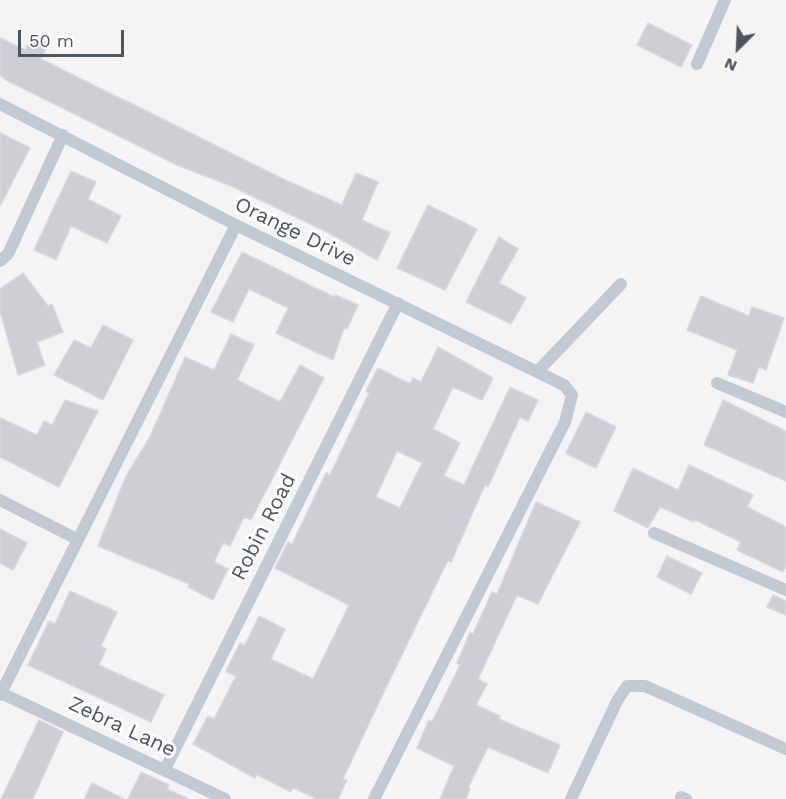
<!DOCTYPE html>
<html>
<head>
<meta charset="utf-8">
<style>
  body { margin:0 }
  #map { position:relative; width:786px; height:799px; overflow:hidden; background:#f5f3f3; font-family:"Work Sans",sans-serif }
  canvas { display:block }
  .north { position:absolute; left:708px; top:18px; width:60px; height:60px; -webkit-text-stroke:4px #fff; paint-order:stroke; rotate:204deg; font-size:16px; font-weight:700; line-height:24px; text-align:center; color:#4a5661 }
  .north::after { content:''; display:block; margin:auto; width:21px; height:27px; background:#4a5661; clip-path:polygon(50% 0,100% 100%,50% 72%,0 100%) }
  .scale { position:absolute; left:18px; top:30px; width:106px; height:27px; box-sizing:border-box; border:3px solid #4a5661; border-top:0; padding-left:8px; font-size:18px; line-height:21px; white-space:nowrap; color:#4a5661; -webkit-text-stroke:4px #fff; paint-order:stroke }
</style>
</head>
<body>
<div id="map">
<canvas width="786" height="799"></canvas>
<div class="north">N</div>
<div class="scale">50 m</div>
</div>
<script>
const context = document.querySelector('canvas').getContext('2d');
context.lineJoin = 'round';
function fillPath(path, color) { context.fillStyle = color; context.fill(path, 'evenodd'); }
const toPath = rows => new Path2D(rows.map(r => 'M' + r).join(''));
function strokePath(path, color, width, dash) { context.strokeStyle = color; context.lineWidth = width; context.lineCap = dash ? 'butt' : 'round'; context.setLineDash(dash || []); context.stroke(path); }
function drawText(font, color, halo, rows, align = 'center') {
  context.font = font + ' "Work Sans",sans-serif'; context.lineWidth = 6; context.setLineDash([]); context.textBaseline = 'middle'; context.strokeStyle = halo; context.fillStyle = color; for (const [text, x, y, turn = 0] of rows) {
    context.save(); context.translate(x, y); context.rotate((+turn || 0) * Math.PI / 180); context.textAlign = isNaN(turn) ? turn : align; if (halo) context.strokeText(text, 0, 0); context.fillText(text, 0, 0); context.restore();
  }
}
const building = toPath([
  [648,23,692,45,681,67,637,45,648,23],
  [32,36,48,44,41,59,283,179,342,205,356,173,378,182,362,220,390,233,377,260,329,233,231,186,177,165,6,80,0,75,0,38,25,50,32,36],
  [0,133,30,148,0,206,0,133],
  [71,171,96,182,88,199,121,216,107,243,71,226,56,260,34,250,71,171],
  [428,205,477,229,445,290,397,268,428,205],
  [499,237,518,249,499,283,526,298,511,324,466,302,499,237],
  [242,252,334,297,336,295,358,305,347,329,344,328,333,360,276,333,288,308,249,289,233,322,211,312,242,252],
  [23,273,48,306,52,304,63,332,37,342,45,365,18,375,0,311,0,289,23,273],
  [701,296,749,316,752,307,784,318,766,370,759,367,753,383,728,375,737,350,687,330,701,296],
  [103,325,133,340,103,400,54,375,74,340,91,348,103,325],
  [231,334,254,345,237,380,280,402,300,365,324,378,251,520,244,517,230,546,223,543,214,562,228,569,213,600,188,587,189,584,98,546,126,476,150,437,185,357,214,370,231,334],
  [438,347,493,378,482,400,453,387,433,429,460,443,444,476,464,485,510,387,538,400,528,421,520,417,488,487,485,485,451,562,448,560,381,698,343,779,347,780,338,799,317,799,293,788,291,792,256,774,255,778,193,744,208,716,214,719,236,676,226,671,240,643,245,645,259,616,285,629,271,659,313,679,349,605,275,568,288,542,292,544,326,473,330,475,369,393,366,391,378,368,410,384,413,378,421,382,438,347],
  [397,451,422,463,400,508,376,497,397,451],
  [65,400,98,411,59,487,0,457,0,418,37,435,44,421,52,425,65,400],
  [723,400,786,431,786,481,704,445,723,400],
  [586,412,616,427,596,468,566,453,586,412],
  [689,465,753,495,747,507,786,527,786,566,783,572,737,550,741,542,695,520,694,522,660,507,648,528,614,511,633,468,678,490,689,465],
  [536,502,580,522,538,604,517,595,478,679,487,684,476,705,500,716,499,719,560,745,548,773,488,747,468,788,470,789,466,799,440,799,454,766,417,748,429,720,432,722,460,665,457,663,470,632,473,634,492,592,497,594,536,502],
  [0,529,27,543,13,570,0,563,0,529],
  [667,556,702,573,691,594,657,577,667,556],
  [70,591,117,612,101,646,106,649,99,665,164,695,151,722,28,665,49,621,55,624,70,591],
  [773,595,786,601,786,615,767,607,773,595],
  [39,720,63,732,33,799,1,799,39,720],
  [141,772,169,785,167,789,189,799,128,799,141,772],
  [92,783,124,799,84,799,92,783]
]);
fillPath(building, '#cdcfd5');
strokePath(building, '#d7d9de', 1.5);
strokePath(toPath([
  [697,64,725,0],
  [0,104,236,225,564,385,572,395,565,422,374,799],
  [0,261,8,254,63,135],
  [537,372,621,284],
  [717,383,786,412],
  [0,500,77,539],
  [654,533,786,590],
  [1,693,225,799],
  [0,695,236,225],
  [165,769,398,303],
  [681,797,686,799],
  [571,799,617,701,627,686,645,686,786,749]
]), '#c1cad2', 12);
drawText('21px', '#4a5661', '#fff', [
  ["Orange Drive",295,232,26],
  ["Robin Road",264,527,-63],
  ["Zebra Lane",122,727,25]
]);
</script>
</body>
</html>
